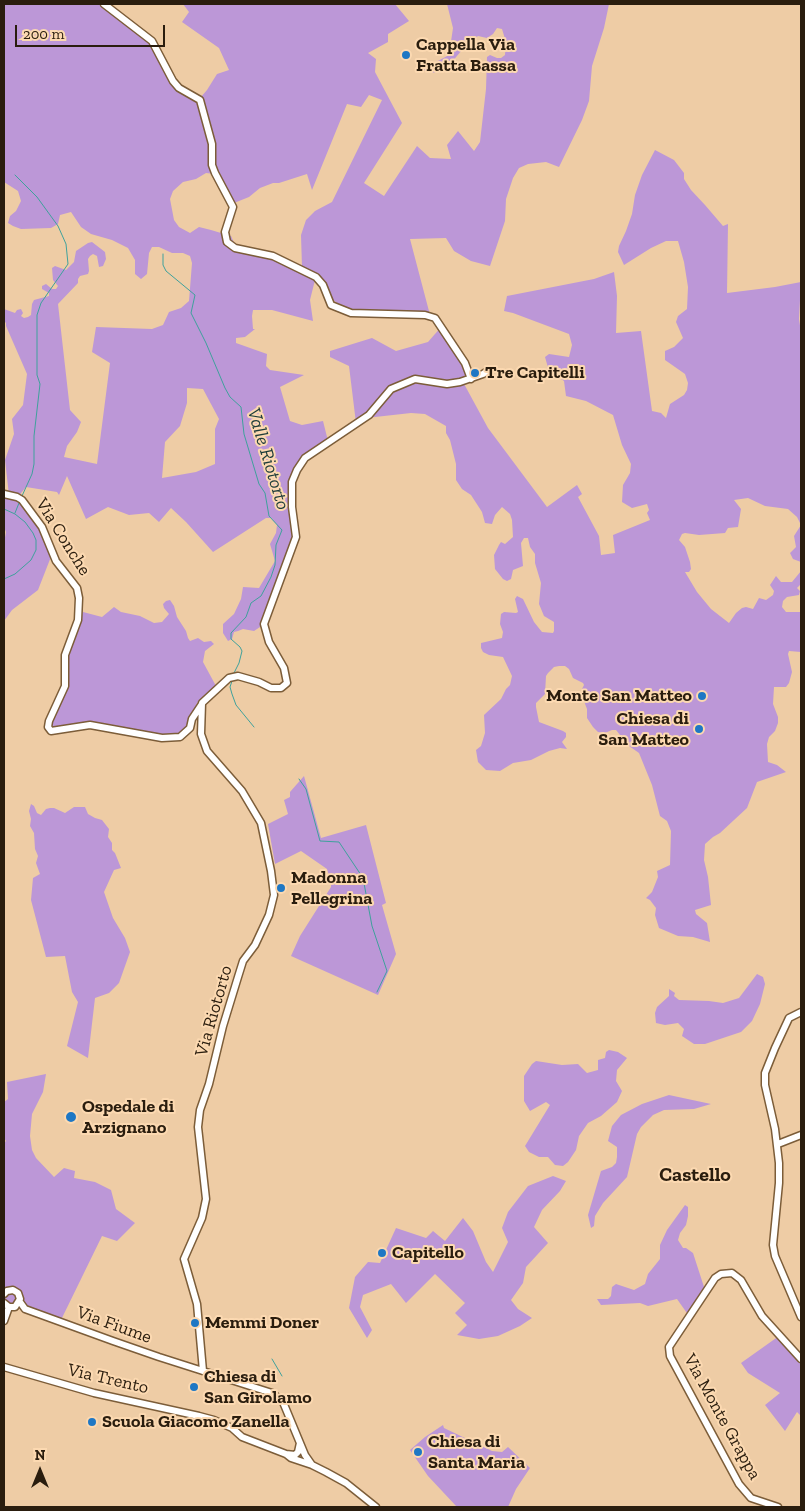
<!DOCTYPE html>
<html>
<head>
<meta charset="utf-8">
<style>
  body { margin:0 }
  #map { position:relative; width:805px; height:1511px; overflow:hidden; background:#eecca5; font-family:"Zilla Slab",serif }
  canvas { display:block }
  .frame { position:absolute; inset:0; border:5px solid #2a1d0e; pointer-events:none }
  .north { position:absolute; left:15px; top:1446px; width:50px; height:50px; -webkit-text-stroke:4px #fcd9b1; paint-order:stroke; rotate:0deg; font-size:14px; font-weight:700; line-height:20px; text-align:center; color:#2a1d0e }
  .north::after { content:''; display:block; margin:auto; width:18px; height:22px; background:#2a1d0e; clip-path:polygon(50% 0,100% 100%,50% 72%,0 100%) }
  .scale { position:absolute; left:15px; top:25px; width:150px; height:22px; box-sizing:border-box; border:2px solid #2a1d0e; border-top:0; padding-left:6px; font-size:15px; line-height:18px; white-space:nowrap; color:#2a1d0e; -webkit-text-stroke:4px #fcd9b1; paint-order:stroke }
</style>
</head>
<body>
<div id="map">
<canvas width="805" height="1511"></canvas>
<div class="frame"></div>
<div class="north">N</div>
<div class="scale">200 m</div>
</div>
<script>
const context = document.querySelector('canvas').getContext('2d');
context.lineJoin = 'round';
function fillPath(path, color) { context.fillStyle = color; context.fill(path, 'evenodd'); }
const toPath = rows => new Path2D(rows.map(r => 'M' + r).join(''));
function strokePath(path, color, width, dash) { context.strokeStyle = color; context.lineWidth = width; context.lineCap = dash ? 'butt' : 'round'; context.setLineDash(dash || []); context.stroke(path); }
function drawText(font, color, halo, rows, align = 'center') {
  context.font = font + ' "Zilla Slab",serif'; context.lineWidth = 4; context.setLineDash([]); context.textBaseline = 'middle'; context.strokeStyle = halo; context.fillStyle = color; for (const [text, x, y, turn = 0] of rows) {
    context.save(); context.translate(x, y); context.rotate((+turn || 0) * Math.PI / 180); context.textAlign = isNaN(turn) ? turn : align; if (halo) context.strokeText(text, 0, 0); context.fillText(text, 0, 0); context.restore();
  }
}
fillPath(toPath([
  [4,4,104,4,151,42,177,83,201,97,207,90,217,74,229,70,219,48,182,22,189,12,183,4,395,4,409,21,388,34,388,42,368,53,376,59,375,72,402,123,364,183,384,196,417,146,430,158,451,159,447,145,458,131,474,151,480,142,486,89,487,57,490,55,497,58,501,58,505,55,506,42,502,29,497,28,493,34,487,38,478,36,468,43,451,63,440,72,427,73,423,69,449,55,453,28,447,4,609,4,604,28,592,66,589,101,582,120,559,167,546,162,528,164,519,168,513,178,506,199,505,221,490,266,471,261,454,251,446,238,410,239,430,315,345,309,332,299,316,276,310,300,313,321,272,310,253,310,252,316,253,329,255,329,245,337,236,338,236,343,267,354,266,366,270,370,304,375,280,387,290,421,302,425,323,421,328,441,303,462,293,481,296,532,290,565,269,621,254,631,243,629,238,631,234,632,232,639,228,641,223,633,223,624,234,614,241,599,243,587,259,588,275,561,270,544,276,533,277,525,271,518,266,518,213,552,186,522,171,508,159,522,149,513,129,515,108,507,86,519,67,476,59,495,57,492,26,487,17,498,24,501,54,549,38,590,12,610,4,621,4,543,6,532,4,527,4,494,9,495,5,460,14,434,12,419,23,405,27,374,6,326,6,323,4,321,4,309,15,313,17,310,21,309,23,313,21,316,24,318,28,317,31,315,32,304,34,300,49,296,49,293,42,289,42,286,46,284,52,289,56,289,58,286,53,280,52,268,55,266,66,270,74,262,76,251,88,243,92,242,105,252,106,259,103,266,99,267,97,256,93,254,90,256,88,259,89,271,88,274,80,276,78,279,78,283,58,304,70,410,81,422,77,432,67,446,64,457,97,464,110,363,92,352,96,327,152,329,163,325,169,312,181,308,189,301,192,263,190,256,183,253,172,253,159,247,152,247,149,253,147,274,141,279,135,274,135,260,128,248,112,240,91,234,81,227,71,212,60,215,58,224,51,228,21,229,13,226,8,223,10,216,16,211,21,201,18,191,4,182],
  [369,95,382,100,332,202,315,211,306,220,301,235,302,267,235,245,231,236,211,230,199,227,190,233,179,227,174,220,170,199,173,191,183,182,196,179,206,173,215,174,234,203,249,197,260,188,273,183,279,183,307,174,312,190,347,104,361,107],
  [187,388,203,389,219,419,215,429,215,464,196,472,162,478,165,442,180,426,187,403],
  [655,150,674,160,684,173,684,179,691,190,705,205,723,226,728,224,727,293,775,287,801,282,799,319,801,332,801,562,793,559,790,553,796,547,794,536,801,525,797,517,788,509,765,506,748,498,734,500,741,509,738,527,728,528,725,533,699,535,685,533,682,534,679,540,685,547,690,562,691,569,689,572,685,572,697,592,711,609,729,623,736,613,742,608,746,607,753,609,759,598,766,600,773,595,774,591,770,585,776,576,781,582,792,582,801,571,801,584,797,588,800,591,799,595,787,597,783,601,782,607,786,612,801,612,801,652,789,651,788,654,792,672,789,683,786,687,774,687,773,704,778,717,778,723,775,731,769,737,767,744,768,762,777,765,786,772,757,782,747,808,720,833,713,837,705,844,704,860,708,877,711,905,695,910,696,914,707,923,710,942,693,937,678,936,659,928,655,915,656,908,650,900,646,898,652,892,658,877,657,871,670,865,671,831,667,821,660,816,652,785,639,753,629,746,616,730,612,730,605,733,598,732,593,727,587,718,587,709,582,696,582,689,584,685,583,683,573,678,569,669,565,666,559,666,554,667,548,673,546,676,545,694,536,703,536,707,539,722,563,731,566,733,566,737,562,742,567,749,560,748,549,751,531,760,513,763,500,771,486,770,478,762,476,750,481,746,485,733,484,715,501,699,506,689,510,685,512,676,503,657,489,655,483,652,481,648,481,643,502,638,503,632,500,624,501,614,504,612,516,613,518,612,515,599,517,596,523,599,534,622,542,632,553,633,554,631,554,622,544,616,539,604,541,583,535,563,535,554,530,547,528,538,524,538,521,543,523,566,513,570,511,579,507,581,503,579,495,569,494,555,499,545,501,542,505,544,513,537,512,520,510,514,502,507,495,515,492,524,485,523,482,512,471,495,462,489,456,480,456,464,450,440,446,433,446,426,425,414,411,413,366,418,356,423,349,366,330,357,330,351,372,338,396,351,428,342,442,326,472,378,463,382,488,428,547,507,577,485,582,494,578,497,599,536,601,555,615,553,613,535,650,520,647,513,649,510,647,504,632,508,622,502,623,485,630,473,631,464,622,445,613,415,586,401,566,396,564,381,549,371,545,357,549,354,569,357,572,345,569,334,513,313,504,311,507,296,594,279,614,272,617,296,616,333,641,331,652,411,661,413,666,418,670,404,684,395,687,390,688,383,685,374,665,360,665,351,674,347,683,338,676,322,678,316,687,309,688,287,684,262,678,241,666,241,651,248,624,265,618,252,619,246,626,231,632,214,635,195,642,175],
  [170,600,174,606,177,617,186,631,188,638,190,641,198,638,204,642,211,641,214,644,205,651,203,662,216,686,197,703,190,726,179,739,102,727,54,729,50,724,63,690,68,655,83,612,102,617,114,607,121,612,140,616,154,623,162,622,169,614,164,608,163,604,166,601],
  [304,776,321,838,366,825,386,903,382,905,396,954,378,995,291,956,300,936,331,887,331,882,327,869,301,851,275,864,268,824,288,814,284,800,290,797,290,792],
  [31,804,34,806,37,813,41,815,46,809,50,808,54,808,65,813,74,807,85,807,88,814,95,818,102,820,109,829,108,837,112,843,112,850,115,853,121,868,114,870,104,892,113,918,125,938,130,952,119,983,109,993,95,998,88,1058,67,1046,78,1002,72,992,65,956,46,957,31,900,33,878,40,874,36,863,38,856,35,849,34,833,30,826,31,819,29,811],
  [757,974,763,977,765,984,760,1004,752,1021,741,1032,705,1044,694,1044,682,1036,684,1029,678,1023,665,1025,656,1023,655,1013,657,1007,669,996,669,989,675,993,674,996,679,1000,709,1001,723,1003,739,998],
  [609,1050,618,1052,627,1058,617,1070,616,1081,622,1091,617,1102,601,1116,588,1123,579,1136,576,1150,568,1162,563,1166,555,1165,548,1157,539,1157,529,1152,525,1146,550,1105,546,1102,530,1111,524,1101,524,1076,532,1064,536,1061,562,1065,578,1064,587,1073,598,1070,598,1060,605,1058,606,1052],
  [46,1074,43,1092,32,1114,30,1136,32,1150,36,1158,54,1177,64,1168,75,1171,74,1178,95,1182,111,1190,116,1209,135,1223,117,1241,102,1236,60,1322,4,1302,4,1143,6,1141,4,1138,4,1102,8,1099,7,1082],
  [669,1095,711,1104,694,1109,664,1110,653,1115,641,1127,637,1134,627,1177,603,1203,595,1216,594,1226,591,1228,588,1215,601,1171,612,1167,616,1163,617,1157,617,1147,608,1141,612,1126,621,1115,642,1104],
  [553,1176,566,1181,560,1191,542,1210,534,1227,548,1243,526,1267,523,1283,511,1300,518,1309,532,1318,520,1326,498,1336,479,1339,457,1335,467,1325,455,1313,465,1303,435,1274,406,1303,391,1284,363,1295,360,1307,372,1330,367,1338,349,1308,355,1277,368,1262,380,1263,396,1228,426,1238,433,1231,445,1241,463,1218,473,1231,486,1262,493,1272,508,1242,502,1228,508,1212,528,1186],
  [685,1205,688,1207,688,1216,686,1225,680,1233,678,1240,683,1248,686,1248,693,1253,705,1290,689,1316,677,1299,648,1306,640,1303,601,1305,597,1299,608,1299,611,1296,612,1287,616,1284,634,1290,645,1284,648,1274,660,1259,660,1245,667,1230],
  [779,1336,801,1359,801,1416,797,1412,785,1431,765,1405,780,1393,748,1373,741,1363],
  [443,1425,444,1428,492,1451,502,1452,508,1447,530,1468,516,1489,508,1507,457,1507,428,1476,410,1450,425,1437]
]), '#bc97d7');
strokePath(toPath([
  [15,175,37,197,58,226,66,244,68,264,41,303,37,315,37,375,40,384,34,436,34,464,32,474,22,496],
  [163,254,163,265,166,271,195,295,191,313,206,343,225,388,230,397,241,407,244,434,259,484,265,493,269,516,282,530,276,545,275,565,271,577,261,596,251,603,246,617,231,633,231,639,240,647,242,651,239,663,234,673],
  [4,509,15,514,25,522,33,533,36,540,36,550,31,560,15,574,4,579],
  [15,513,19,503],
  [232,681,230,687,232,694,236,705,254,727],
  [299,779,306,789,320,841,339,842,363,878,372,926,387,971,377,992],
  [272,1359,282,1376]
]), '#3fa19c', 1);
const minor = toPath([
  [104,4,152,41,173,81,179,88,200,100,212,144,212,165,215,173,233,207,225,232,227,242,235,248,273,256,316,277,323,285,331,305,351,313,425,315,435,318,465,363,471,379],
  [4,494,17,497,22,500,42,527,56,561,77,588,79,598,78,620,65,655,65,686,49,721,48,727,51,731,90,725,162,738,180,737,190,728,192,719,202,704],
  [801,1012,789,1018,775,1048,765,1073,765,1085,775,1129,779,1163,779,1183,773,1245,775,1256,801,1317],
  [778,1144,801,1135],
  [4,1294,7,1291,13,1290,18,1293,20,1299,15,1307,9,1307,4,1303],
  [20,1302,25,1309,113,1341,159,1357,272,1393,283,1402,305,1455,312,1465],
  [4,1321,9,1307],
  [4,1367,94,1393,199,1416,214,1420,232,1428,242,1437,286,1454,291,1458,312,1465,326,1472,346,1483,376,1507],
  [203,1371,197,1304,184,1259,202,1218,206,1199,198,1127,200,1110,209,1084,223,1026,238,977,243,961,255,945,269,915,274,895,271,871,261,823,242,791,207,751,201,734,202,703,229,678,238,676,259,682,271,688,281,688,287,683,284,668,269,642,264,624,296,537,292,507,292,482,297,470,305,458,369,415,391,389,415,379,447,384,460,382,483,374,489,370],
  [286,1454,295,1455,298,1452,300,1443],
  [778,1507,751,1498,739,1484,670,1356,669,1347,715,1278,721,1274,732,1273,741,1280,762,1316,801,1359]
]);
strokePath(minor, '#7c5d39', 9);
strokePath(minor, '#fff', 6);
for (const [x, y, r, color] of [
  [406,55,5,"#1e77c4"],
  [475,373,5,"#1e77c4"],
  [702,696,5,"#1e77c4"],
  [699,729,5,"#1e77c4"],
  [281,888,5,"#1e77c4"],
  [71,1117,6,"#1e77c4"],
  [382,1253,5,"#1e77c4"],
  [195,1323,5,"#1e77c4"],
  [194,1387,5,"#1e77c4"],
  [92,1422,5,"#1e77c4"],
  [418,1452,5,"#1e77c4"]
]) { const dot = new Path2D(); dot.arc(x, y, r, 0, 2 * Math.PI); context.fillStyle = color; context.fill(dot); strokePath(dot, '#fcd9b1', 2); }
drawText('bold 18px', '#2a1d0e', '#fcd9b1', [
  ["Cappella Via",416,45],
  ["Fratta Bassa",416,66],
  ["Tre Capitelli",485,373],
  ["Monte San Matteo",692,696,"right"],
  ["Chiesa di",689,719,"right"],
  ["San Matteo",689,740,"right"],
  ["Madonna",291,878],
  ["Pellegrina",291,899],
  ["Ospedale di",82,1107],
  ["Arzignano",82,1128],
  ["Capitello",392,1253],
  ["Memmi Doner",205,1323],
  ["Chiesa di",204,1377],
  ["San Girolamo",204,1398],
  ["Scuola Giacomo Zanella",102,1422],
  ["Chiesa di",428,1442],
  ["Santa Maria",428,1463]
], 'left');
drawText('18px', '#2a1d0e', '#fcd9b1', [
  ["Via Conche",63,537,58],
  ["Via Riotorto",214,1011,-74],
  ["Via Fiume",114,1325,20],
  ["Via Trento",108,1379,13],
  ["Via Monte Grappa",722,1417,61]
]);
drawText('italic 19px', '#1e3c3a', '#fcd9b1', [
  ["Valle Riotorto",268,459,73]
]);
drawText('bold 20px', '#2a1d0e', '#fcd9b1', [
  ["Castello",695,1175]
]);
</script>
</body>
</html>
